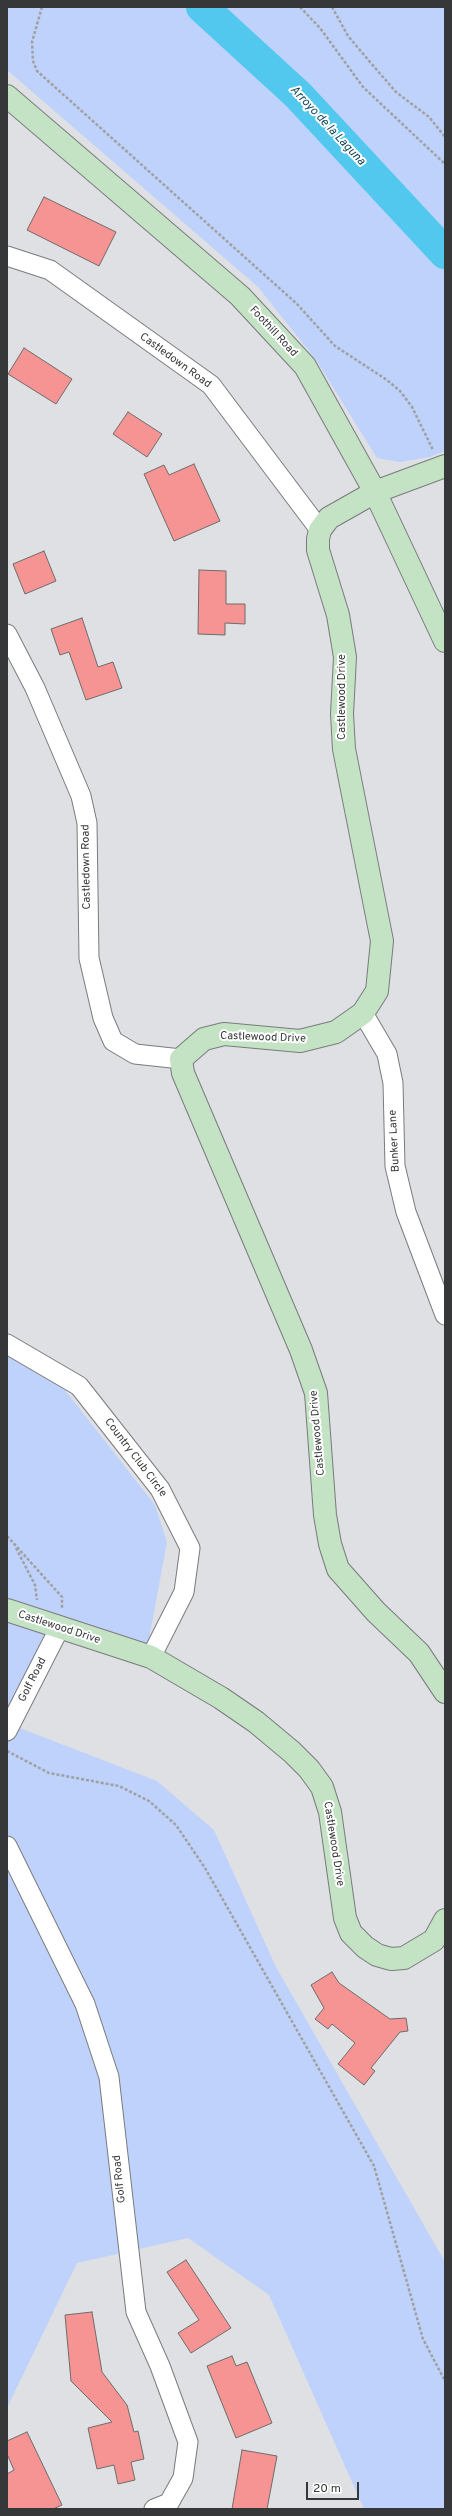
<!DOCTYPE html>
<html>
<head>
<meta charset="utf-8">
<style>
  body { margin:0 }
  #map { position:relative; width:452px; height:2516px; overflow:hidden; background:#dfe0e3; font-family:Overpass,sans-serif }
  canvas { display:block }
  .frame { position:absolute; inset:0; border:8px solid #363738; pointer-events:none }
  .scale { position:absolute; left:306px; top:2482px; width:53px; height:18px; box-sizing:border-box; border:2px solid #363738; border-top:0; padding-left:5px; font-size:12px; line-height:14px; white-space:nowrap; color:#363738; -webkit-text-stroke:3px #fff; paint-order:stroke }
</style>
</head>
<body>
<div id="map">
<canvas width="452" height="2516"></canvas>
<div class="frame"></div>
<div class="scale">20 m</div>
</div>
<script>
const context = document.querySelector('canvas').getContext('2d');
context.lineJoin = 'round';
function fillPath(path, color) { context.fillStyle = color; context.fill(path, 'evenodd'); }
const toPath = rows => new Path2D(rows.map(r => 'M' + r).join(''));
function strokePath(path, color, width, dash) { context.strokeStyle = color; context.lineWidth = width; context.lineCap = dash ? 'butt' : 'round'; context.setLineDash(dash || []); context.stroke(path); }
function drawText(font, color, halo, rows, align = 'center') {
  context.font = font + ' Overpass,sans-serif'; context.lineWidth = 4; context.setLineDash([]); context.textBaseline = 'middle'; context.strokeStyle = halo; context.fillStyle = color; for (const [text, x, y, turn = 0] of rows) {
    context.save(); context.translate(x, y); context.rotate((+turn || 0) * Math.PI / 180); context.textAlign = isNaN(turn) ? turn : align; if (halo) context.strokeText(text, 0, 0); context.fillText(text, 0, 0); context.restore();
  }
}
fillPath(toPath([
  [7,7,445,7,445,451,430,457,400,462,377,458,316,360,258,287,7,70],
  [7,1355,61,1385,155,1505,167,1542,147,1650,53,1615,7,1718],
  [7,1723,157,1781,214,1830,276,1967,445,2262,445,2509,364,2509,269,2295,188,2238,77,2263,7,2408]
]), '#bfd2fc');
strokePath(toPath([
  [202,7,298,95,445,253]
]), '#53c8ef', 32);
const building = toPath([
  [44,197,116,232,99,266,27,230,44,197],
  [24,348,72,379,56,404,8,374,24,348],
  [128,412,162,434,147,457,113,434,128,412],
  [194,464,220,521,174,541,144,474,164,465,169,475,194,464],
  [44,551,56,581,25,594,13,564,44,551],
  [199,570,226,571,226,604,245,604,245,624,225,623,225,635,198,634,199,570],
  [82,618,98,667,113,662,122,688,86,700,69,652,60,655,51,629,82,618],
  [332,1972,339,1983,390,2019,406,2018,408,2031,400,2032,371,2068,375,2071,364,2085,338,2064,355,2043,332,2024,328,2029,315,2019,324,2008,311,1985,332,1972],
  [186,2260,231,2328,191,2353,178,2333,199,2320,167,2272,186,2260],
  [92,2312,102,2372,127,2405,134,2432,138,2431,144,2459,131,2462,135,2480,118,2484,114,2465,97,2469,88,2428,112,2422,71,2381,65,2315,92,2312],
  [232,2356,236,2366,247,2362,272,2423,236,2438,207,2366,232,2356],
  [27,2432,62,2505,53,2509,7,2509,7,2474,14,2470,7,2454,7,2441,27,2432],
  [242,2450,277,2456,267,2509,232,2509,242,2450]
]);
fillPath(building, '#f59493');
strokePath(building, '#6e6b6b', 1);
const street = toPath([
  [7,256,50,270,211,385,320,530],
  [7,634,35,688,81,796,87,823,89,958,103,1018,113,1041,135,1054,181,1059],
  [363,1013,387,1054,393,1083,395,1166,406,1212,445,1315],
  [7,1344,79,1386,160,1489,190,1548,184,1592,151,1657],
  [7,1731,59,1629],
  [7,1846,85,2004,109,2077,136,2312,160,2366,188,2442,183,2478,169,2503,154,2509]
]);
const secondary = toPath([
  [7,96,240,296,305,366,375,492,445,641],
  [445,466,375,492,329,518,320,530,318,539,318,550,338,615,345,657,342,714,344,749,382,941,377,991,363,1013,336,1032,300,1041,224,1034,204,1039,181,1059,183,1073,301,1350,316,1393,325,1515,330,1544,338,1569,376,1612,419,1653,445,1692],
  [7,1610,151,1657,221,1698,256,1722,292,1752,309,1769,322,1787,330,1812,345,1918,351,1933,365,1947,377,1955,391,1959,404,1958,434,1940,445,1920]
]);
strokePath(street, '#7a7b7e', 21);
strokePath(secondary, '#7a7b7e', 24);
strokePath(toPath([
  [42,7,32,42,33,61,37,71,297,304,335,346,387,380,400,391,412,407,433,450],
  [300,7,320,28,363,87,445,164],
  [332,7,348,36,376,69,396,92,429,117,445,137],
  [7,1536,62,1597,62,1608],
  [16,1548,35,1585,37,1600],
  [7,1751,49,1773,119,1786,149,1801,176,1825,205,1868,374,2166,423,2339,445,2381]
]), '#9fa0a2', 2.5, [3, 2]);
strokePath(street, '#fff', 19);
strokePath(secondary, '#c3e3c4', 22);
drawText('11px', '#363738', '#fff', [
  ["Foothill Road",273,332,47],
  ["Castledown Road",175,361,36],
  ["Castlewood Drive",343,697,-90],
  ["Castledown Road",87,867,-91],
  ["Castlewood Drive",263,1038,2],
  ["Bunker Lane",395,1141,-93],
  ["Castlewood Drive",318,1433,-95],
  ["Country Club Circle",135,1458,53],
  ["Castlewood Drive",59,1628,18],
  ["Golf Road",33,1680,-63],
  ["Castlewood Drive",333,1844,81],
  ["Golf Road",120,2179,-96]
]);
drawText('italic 12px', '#144657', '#fff', [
  ["Arroyo de la Laguna",327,126,47]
]);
</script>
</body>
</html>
